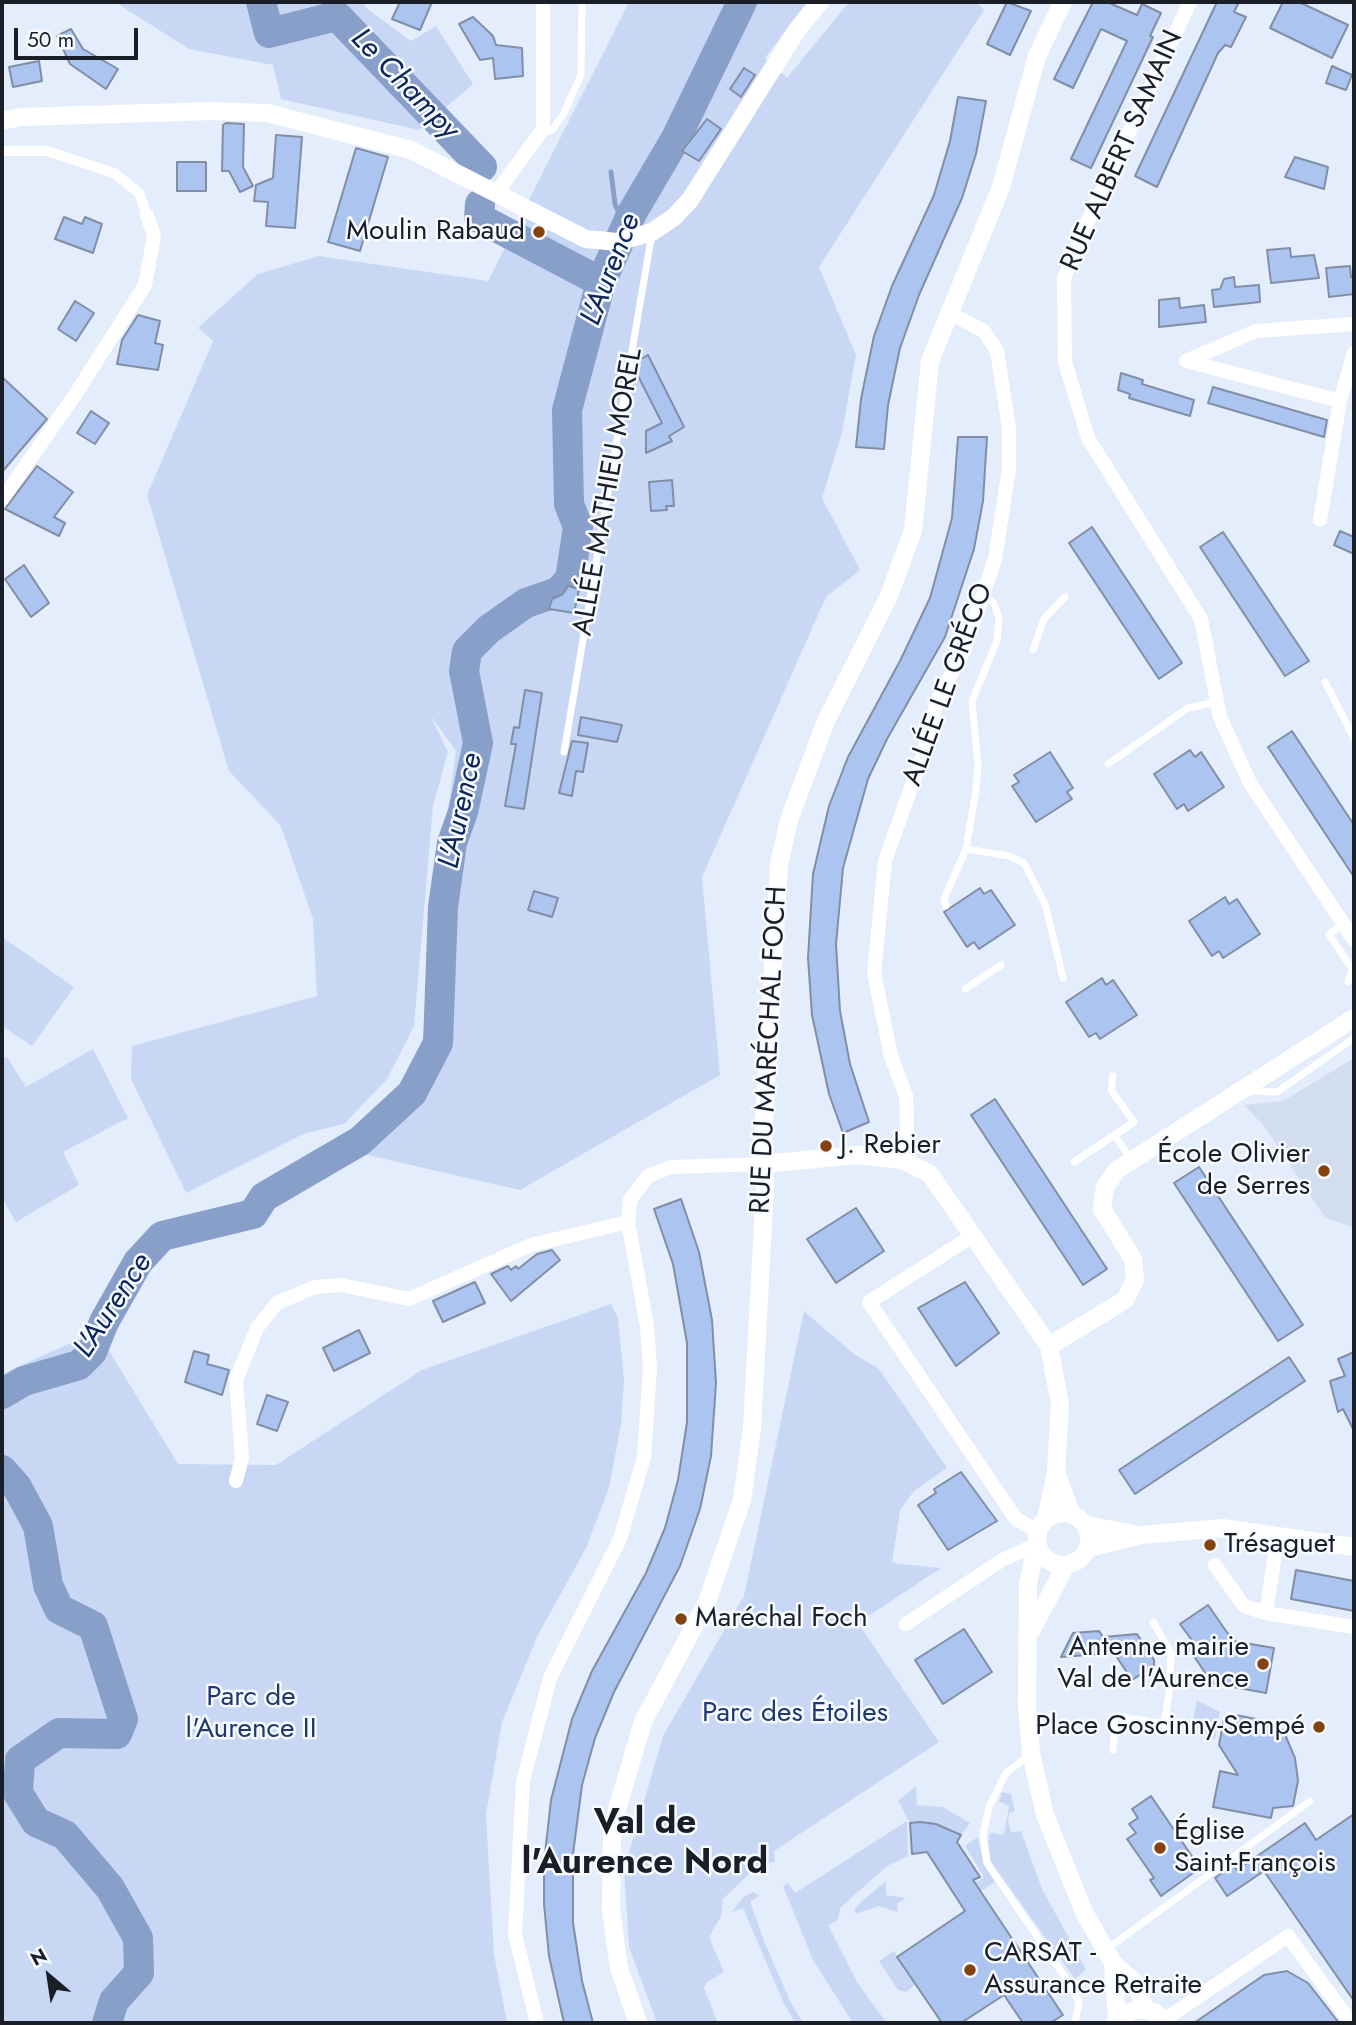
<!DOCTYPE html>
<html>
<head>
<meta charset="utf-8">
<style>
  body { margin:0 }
  #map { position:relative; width:1356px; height:2025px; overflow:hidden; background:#e4edfc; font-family:Jost,sans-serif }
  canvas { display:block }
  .frame { position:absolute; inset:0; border:4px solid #191e27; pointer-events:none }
  .north { position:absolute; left:14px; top:1941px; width:70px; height:70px; -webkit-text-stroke:5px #f7faff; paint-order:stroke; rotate:331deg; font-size:19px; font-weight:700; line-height:28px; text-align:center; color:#191e27 }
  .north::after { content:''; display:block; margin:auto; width:24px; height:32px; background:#191e27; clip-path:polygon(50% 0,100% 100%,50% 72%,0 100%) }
  .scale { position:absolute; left:14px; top:28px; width:124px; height:32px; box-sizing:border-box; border:4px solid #191e27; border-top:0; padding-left:9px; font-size:21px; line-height:24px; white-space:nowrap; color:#191e27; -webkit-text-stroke:5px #f7faff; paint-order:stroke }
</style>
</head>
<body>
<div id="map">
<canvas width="1356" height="2025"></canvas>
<div class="frame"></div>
<div class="north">N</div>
<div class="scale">50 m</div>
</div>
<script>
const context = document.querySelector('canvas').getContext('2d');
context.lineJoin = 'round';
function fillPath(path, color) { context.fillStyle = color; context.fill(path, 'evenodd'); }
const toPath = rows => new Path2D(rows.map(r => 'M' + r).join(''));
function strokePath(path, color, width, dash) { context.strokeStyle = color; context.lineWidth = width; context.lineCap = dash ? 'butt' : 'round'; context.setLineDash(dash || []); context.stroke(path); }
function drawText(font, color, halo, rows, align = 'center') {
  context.font = font + ' Jost,sans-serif'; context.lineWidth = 5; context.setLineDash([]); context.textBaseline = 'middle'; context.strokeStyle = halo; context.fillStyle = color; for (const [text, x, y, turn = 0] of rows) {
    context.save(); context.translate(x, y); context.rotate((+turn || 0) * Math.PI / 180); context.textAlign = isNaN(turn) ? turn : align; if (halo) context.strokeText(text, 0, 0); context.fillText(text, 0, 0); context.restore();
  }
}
fillPath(toPath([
  [1354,1058,1354,1228,1325,1217,1263,1125,1244,1105,1283,1101]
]), '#d2ddf0');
fillPath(toPath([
  [115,2,364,2,366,8,411,41,436,26,473,84,419,130,281,99,273,65,189,49],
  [629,2,807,2,765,58,787,78,849,2,977,2,984,10,819,267,856,355,842,433,822,498,860,570,826,597,702,877,720,1075,520,1190,341,1149,410,1072,429,1031,443,848,456,751,430,715,448,752,433,806,414,1026,387,1079,344,1124,303,1134,186,1193,131,1079,132,1046,317,996,313,919,281,826,229,771,147,495,213,341,198,328,258,274,319,256,488,281],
  [2,937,74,987,32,1046,2,1026],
  [93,1049,128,1118,63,1152,79,1185,16,1222,2,1198,2,1059,7,1057,26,1087],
  [611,1304,618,1318,624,1379,621,1424,609,1488,586,1548,538,1635,502,1722,486,1814,494,1954,507,2023,2,2023,2,1374,97,1331,178,1464,276,1465,422,1370],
  [804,1311,854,1354,879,1369,947,1468,914,1491,900,1510,892,1563,941,1568,858,1623,939,1742,774,1851,775,1861,754,1869,723,1899,721,1916,709,1937,724,1972,707,1982,704,1988,718,2023,657,2023,629,1947,624,1870,663,1736,744,1596],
  [1197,1700,1220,1712,1215,1739,1192,1725],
  [916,1786,917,1805,943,1807,970,1823,961,1835,936,1824,910,1823,898,1801],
  [1002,1792,1011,1794,1015,1811,1009,1813,1008,1820,1011,1832,1021,1831,1042,1889,1086,1969,1075,1979,991,1862,988,1842,990,1833,1004,1835,1009,1806,999,1801],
  [907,1821,908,1856,887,1866,840,1908,838,1920,828,1925,857,1982,886,2022,853,2023,813,1960,783,1886,788,1883,795,1893],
  [978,1837,983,1863,995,1882,973,1896,970,1886,984,1877,965,1846],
  [886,1881,886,1895,906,1898,898,1903,897,1912,879,1906,856,1914,854,1910,862,1901],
  [753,1892,760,1896,750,1901,764,1941,790,2001,803,2023,795,2023,784,2004,743,1908,732,1912,743,1897],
  [894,1951,916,1984,906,1992,898,1990,879,1961]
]), '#c8d8f4');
strokePath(toPath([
  [611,172,615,204,625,227]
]), '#889fca', 5);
strokePath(toPath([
  [261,2,269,33,337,16,482,167],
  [480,204,479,218,601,282],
  [2,1394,24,1381,79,1365,92,1352,104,1322,138,1262,162,1236,253,1214,264,1197,360,1141,412,1093,438,1043,443,907,452,843,463,812,478,743,464,671,467,651,489,629,526,603,558,592,570,579,578,527,569,504,567,410,601,282,632,213,676,138,742,2],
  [2,1470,17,1487,38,1526,48,1585,59,1609,93,1626,123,1719,117,1734,59,1733,20,1760,18,1793,36,1822,65,1835,110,1888,138,1938,139,1973,114,2001,107,2023]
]), '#889fca', 30);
const building = toPath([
  [400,2,432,2,420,30,392,19,400,2],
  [1007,2,1031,11,1010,55,987,44,1007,2],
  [1093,2,1107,2,1137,15,1142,4,1161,13,1150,36,1153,37,1091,168,1071,159,1127,41,1101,29,1073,88,1054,79,1093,2],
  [1217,2,1239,2,1234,12,1246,17,1231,47,1225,45,1218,53,1157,187,1135,176,1217,2],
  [1283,2,1299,2,1348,25,1332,58,1270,28,1283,2],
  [473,17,493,36,496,45,522,48,523,76,495,79,493,58,480,60,459,24,473,17],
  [71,29,83,49,118,69,106,89,70,64,57,36,71,29],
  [39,61,42,81,13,87,9,67,39,61],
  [1332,66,1352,75,1346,90,1326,83,1332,66],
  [744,68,755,75,741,97,730,89,744,68],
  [958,97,986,101,976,154,962,198,919,295,900,348,888,405,884,449,856,447,861,399,874,336,892,286,934,195,950,141,958,97],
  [707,119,721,129,699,161,682,151,707,119],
  [226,123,244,124,243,167,253,186,240,192,229,171,222,171,223,125,226,123],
  [276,135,302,137,295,228,266,226,268,202,254,201,256,185,273,178,276,135],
  [356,148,388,157,360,251,328,242,356,148],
  [1295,157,1328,167,1324,189,1285,177,1295,157],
  [177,162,206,162,206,191,177,191,177,162],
  [64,217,82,224,85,217,102,224,93,253,55,239,64,217],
  [1290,248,1291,257,1314,255,1319,278,1271,283,1267,250,1290,248],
  [1350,266,1351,277,1354,276,1354,294,1329,297,1326,268,1350,266],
  [1234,277,1235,287,1259,285,1260,302,1214,307,1212,290,1220,289,1224,279,1234,277],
  [1179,298,1180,308,1204,305,1206,322,1159,327,1159,300,1179,298],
  [75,301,94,313,76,341,58,329,75,301],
  [138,315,160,321,155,343,163,345,158,370,117,364,122,340,138,315],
  [648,355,684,427,669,436,672,441,646,453,646,431,662,423,635,370,636,362,648,355],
  [1121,373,1143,380,1142,384,1194,400,1190,416,1129,398,1130,394,1118,390,1121,373],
  [2,377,47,419,2,472,2,377],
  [1213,387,1327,420,1324,437,1208,403,1213,387],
  [91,411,109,423,95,444,77,433,91,411],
  [958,437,987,437,983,501,974,549,945,637,887,739,868,779,843,868,836,944,840,1011,850,1064,869,1122,843,1133,829,1094,812,1015,808,958,813,874,829,806,848,757,900,661,930,598,952,518,958,437],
  [37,466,73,492,54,517,65,523,59,536,5,509,37,466],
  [672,480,674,506,666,506,667,510,651,511,649,482,672,480],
  [1092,527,1182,663,1159,679,1069,543,1092,527],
  [1340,531,1354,537,1354,554,1334,545,1340,531],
  [1223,532,1309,661,1285,676,1200,547,1223,532],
  [24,565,49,603,31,617,5,579,24,565],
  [568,586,579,589,574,613,549,609,552,599,563,594,568,586],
  [525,690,542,693,524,809,505,806,516,744,511,744,514,727,519,728,525,690],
  [581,717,622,725,617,742,578,735,581,717],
  [1292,731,1354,825,1354,877,1268,747,1292,731],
  [572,741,588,743,583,772,576,771,572,796,559,793,572,741],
  [1190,750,1195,757,1201,752,1224,787,1188,811,1184,804,1177,809,1154,774,1190,750],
  [1050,752,1073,788,1067,792,1072,799,1036,822,1012,786,1019,782,1014,775,1050,752],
  [980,888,984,894,991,890,1015,925,979,949,974,942,967,947,944,912,980,888],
  [534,891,558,898,552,917,528,910,534,891],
  [1225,897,1229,904,1237,899,1260,934,1223,958,1219,951,1212,956,1189,921,1225,897],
  [1102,978,1106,985,1113,980,1137,1015,1100,1039,1096,1033,1089,1037,1066,1002,1102,978],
  [995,1099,1107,1269,1083,1285,971,1115,995,1099],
  [1199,1167,1303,1325,1278,1341,1174,1183,1199,1167],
  [681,1199,699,1252,712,1320,716,1383,711,1456,700,1509,680,1566,614,1692,595,1738,582,1785,573,1854,573,1923,582,1981,593,2023,564,2023,549,1956,544,1904,544,1862,551,1800,572,1719,592,1671,646,1573,665,1528,678,1480,687,1422,687,1343,673,1264,654,1209,681,1199],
  [856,1208,884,1251,836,1283,807,1239,856,1208],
  [552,1250,560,1260,511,1301,491,1274,508,1266,511,1270,516,1266,518,1269,537,1254,552,1250],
  [475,1282,485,1303,443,1322,433,1301,475,1282],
  [965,1282,999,1333,956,1366,918,1308,965,1282],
  [359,1330,370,1353,334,1371,323,1348,359,1330],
  [194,1351,209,1355,207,1364,229,1370,222,1395,185,1382,194,1351],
  [1354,1352,1354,1431,1343,1409,1338,1412,1330,1381,1345,1376,1338,1359,1354,1352],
  [1289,1357,1305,1381,1135,1494,1119,1470,1289,1357],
  [267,1395,288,1402,277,1431,257,1424,267,1395],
  [961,1472,997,1521,948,1550,918,1505,936,1493,934,1489,961,1472],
  [1296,1570,1354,1581,1354,1611,1291,1599,1296,1570],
  [1208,1605,1233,1641,1274,1648,1266,1693,1212,1683,1187,1646,1194,1643,1180,1624,1208,1605],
  [964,1629,992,1672,943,1704,915,1660,964,1629],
  [1099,1631,1103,1637,1137,1634,1154,1660,1154,1666,1132,1680,1114,1653,1061,1657,1073,1633,1099,1631],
  [1230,1714,1256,1719,1255,1724,1288,1731,1286,1737,1295,1758,1298,1781,1293,1806,1273,1808,1271,1818,1213,1807,1220,1771,1238,1775,1219,1745,1224,1719,1230,1714],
  [1151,1796,1200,1868,1161,1896,1150,1880,1154,1878,1127,1839,1136,1833,1129,1824,1138,1818,1132,1809,1151,1796],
  [1354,1814,1354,2001,1264,1871,1227,1896,1215,1878,1233,1865,1237,1870,1305,1823,1316,1840,1354,1814],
  [920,1822,936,1824,961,1835,957,1842,980,1877,973,1880,1063,2015,1050,2023,1023,2023,1004,1995,961,2023,942,2023,897,1957,965,1911,927,1852,912,1854,910,1823,920,1822],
  [1287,1971,1308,1983,1339,2023,1194,2023,1264,1975,1287,1971]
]);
fillPath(building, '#acc4f0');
strokePath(building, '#818ea6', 2);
strokePath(toPath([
  [542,133,552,130,563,115,581,75,582,2],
  [1033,650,1044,619,1065,597],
  [1325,682,1354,738],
  [564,752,652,233],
  [1108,764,1188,708,1217,702],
  [966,849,1009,856,1024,863,1045,904,1063,978],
  [946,906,944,899,966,849,976,790,978,765,972,701,997,641,999,618,994,603,983,595],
  [1343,924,1329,934,1352,969,1348,982],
  [965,989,1001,965],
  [1250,1091,1277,1092,1354,1038],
  [1114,1135,1132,1160],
  [1074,1162,1134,1122,1111,1090,1113,1076],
  [1113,1750,1116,1716,1164,1724,1169,1695,1171,1653,1153,1622],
  [1031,1754,1006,1773,989,1807,983,1835,987,1863,1069,1983,1079,2001,1075,2023],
  [1107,1949,1310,1801]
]), '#fff', 7);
strokePath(toPath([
  [2,151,47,151,114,173,139,193,147,215]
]), '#fff', 10);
strokePath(toPath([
  [1190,2,1084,229,1064,279,1065,362,1088,438,1201,619,1220,717,1250,783,1354,940],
  [497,192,543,129,543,2],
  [1354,324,1256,331,1186,361,1340,401,1354,353],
  [2,499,73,398,145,285,154,236,147,215],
  [1320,520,1340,401],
  [903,1160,907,1132,906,1096,891,1056,874,973,885,861,922,757,937,701,964,651,995,559,1009,469,1009,428,997,351,984,331,948,312],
  [974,1235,869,1302,1016,1519,1038,1531],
  [236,1481,242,1458,236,1380,257,1328,277,1303,315,1287,341,1285,409,1299,531,1245,628,1222],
  [1278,1535,1266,1613,1354,1627],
  [1215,1565,1244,1606,1266,1613],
  [906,1624,1002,1560,1037,1544],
  [1164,2020,1288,1936,1351,2023],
  [537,2023,515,1934,523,1781,550,1678,620,1539,644,1457,650,1368,647,1326,628,1222,630,1200,648,1176,671,1167,765,1164]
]), '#fff', 14);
strokePath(toPath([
  [2,121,21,117,212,111,267,113,411,150,586,239,617,242,652,232,674,217,690,200,797,30,820,2],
  [765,1164,856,1155,903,1160,930,1174,1049,1346,1060,1404,1056,1472,1046,1519],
  [1049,1346,1125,1300,1135,1280,1133,1259,1102,1209,1105,1187,1117,1170,1354,1018],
  [1056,1472,1071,1513],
  '1037 1539a26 26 0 1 1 52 0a26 26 0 1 1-52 0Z',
  [1086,1525,1135,1534],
  [1037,1544,1028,1583,1027,1706,1031,1753,1045,1815,1084,1912,1113,1963,1134,1982,1146,2010],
  [1088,1548,1142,1535,1222,1528,1354,1547],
  [1030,1633,1066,1565],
  [1113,1963,1117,2020],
  [638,2023,619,1968,611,1910,612,1837,616,1813,643,1722,707,1602,742,1500,752,1428,765,1186,763,1136,779,865,789,820,826,721,888,598,913,531,930,361,1001,187,1037,56,1063,2],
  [1115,2023,1123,2015,1138,2009,1154,2012,1166,2023]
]), '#fff', 18);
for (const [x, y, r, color] of [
  [539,232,7,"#83420e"],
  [826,1146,7,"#83420e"],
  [1324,1171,7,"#83420e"],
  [1210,1545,7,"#83420e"],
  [681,1619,7,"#83420e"],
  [1263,1664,7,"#83420e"],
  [1319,1727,7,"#83420e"],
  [1160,1848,7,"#83420e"],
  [970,1970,7,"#83420e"]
]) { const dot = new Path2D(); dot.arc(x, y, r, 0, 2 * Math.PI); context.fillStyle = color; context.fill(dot); strokePath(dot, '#f7faff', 2.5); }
drawText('28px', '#191e27', '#f7faff', [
  ["RUE ALBERT SAMAIN",1123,151,-66],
  ["ALLÉE MATHIEU MOREL",609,492,-80],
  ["ALLÉE LE GRÉCO",949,685,-70],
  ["RUE DU MARÉCHAL FOCH",770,1050,-87]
]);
drawText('28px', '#191e27', '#f7faff', [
  ["Moulin Rabaud",525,232,"right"],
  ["J. Rebier",840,1146],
  ["École Olivier",1310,1155,"right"],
  ["de Serres",1310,1187,"right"],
  ["Trésaguet",1224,1545],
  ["Maréchal Foch",695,1619],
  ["Antenne mairie",1249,1648,"right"],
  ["Val de l'Aurence",1249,1680,"right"],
  ["Place Goscinny-Sempé",1305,1727,"right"],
  ["Église",1174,1832],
  ["Saint-François",1174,1864],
  ["CARSAT -",984,1954],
  ["Assurance Retraite",984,1986]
], 'left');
drawText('28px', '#1f3a6f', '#f7faff', [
  ["Parc de",251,1698],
  ["l'Aurence II",251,1730],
  ["Parc des Étoiles",795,1714]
]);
drawText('italic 30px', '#0d2659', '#f7faff', [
  ["Le Champy",404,85,46],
  ["L'Aurence",612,270,-69],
  ["L'Aurence",462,811,-78],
  ["L'Aurence",114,1306,-57]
]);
drawText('bold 35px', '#191e27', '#f7faff', [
  ["Val de",645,1825],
  ["l'Aurence Nord",645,1865]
]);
</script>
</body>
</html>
